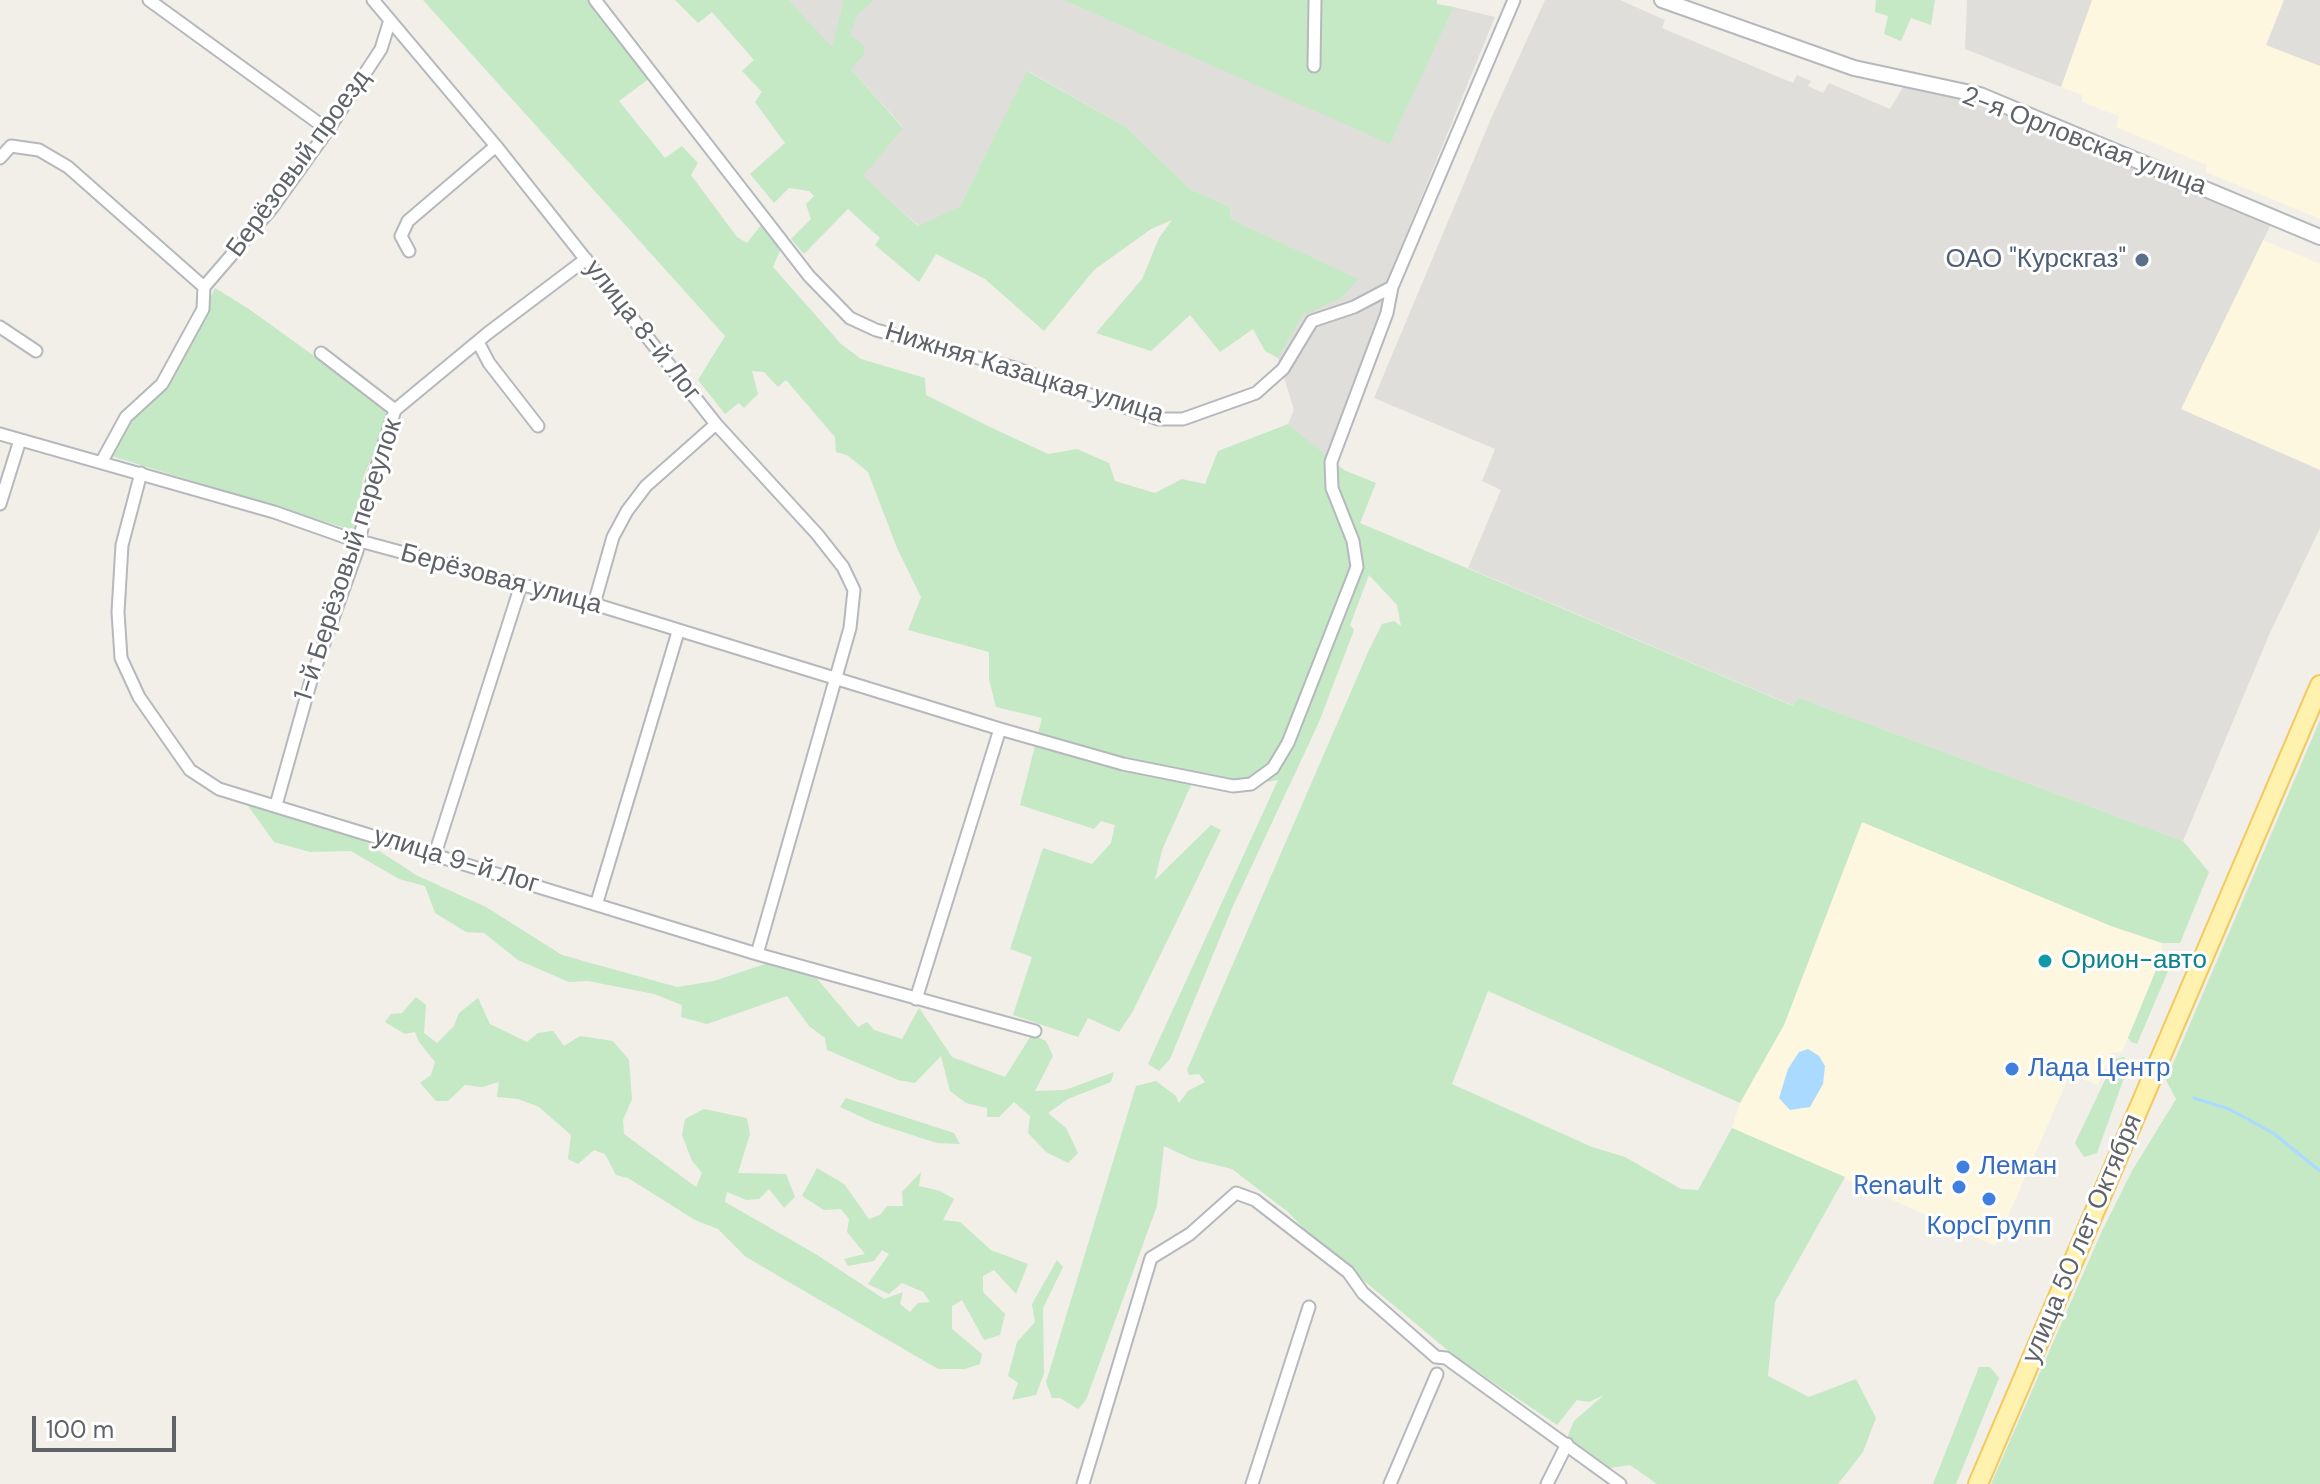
<!DOCTYPE html>
<html>
<head>
<meta charset="utf-8">
<style>
  body { margin:0 }
  #map { position:relative; width:2320px; height:1484px; overflow:hidden; background:#f1efe8; font-family:"DM Sans",sans-serif }
  canvas { display:block }
  .scale { position:absolute; left:32px; top:1416px; width:144px; height:36px; box-sizing:border-box; border:4px solid #5f6368; border-top:0; padding-left:10px; font-size:24px; line-height:28px; white-space:nowrap; color:#5f6368; -webkit-text-stroke:6px #fff; paint-order:stroke }
</style>
</head>
<body>
<div id="map">
<canvas width="2320" height="1484"></canvas>
<div class="scale">100 m</div>
</div>
<script>
const context = document.querySelector('canvas').getContext('2d');
context.lineJoin = 'round';
function fillPath(path, color) { context.fillStyle = color; context.fill(path, 'evenodd'); }
const toPath = rows => new Path2D(rows.map(r => 'M' + r).join(''));
function strokePath(path, color, width, dash) { context.strokeStyle = color; context.lineWidth = width; context.lineCap = dash ? 'butt' : 'round'; context.setLineDash(dash || []); context.stroke(path); }
function drawText(font, color, halo, rows, align = 'center') {
  context.font = font + ' "DM Sans",sans-serif'; context.lineWidth = 6; context.setLineDash([]); context.textBaseline = 'middle'; context.strokeStyle = halo; context.fillStyle = color; for (const [text, x, y, turn = 0] of rows) {
    context.save(); context.translate(x, y); context.rotate((+turn || 0) * Math.PI / 180); context.textAlign = isNaN(turn) ? turn : align; if (halo) context.strokeText(text, 0, 0); context.fillText(text, 0, 0); context.restore();
  }
}
fillPath(toPath([
  [2092,0,2284,0,2267,45,2320,66,2320,219,2206,172,2207,165,2116,127,2119,116,2082,102,2082,95,2061,87],
  [2263,240,2320,264,2320,470,2181,409],
  [1862,822,2111,926,2162,943,2161,958,2122,1052,2112,1052,2098,1085,2070,1074,1995,1246,1732,1128,1740,1103,1784,1025]
]), '#fef7e0');
fillPath(toPath([
  [789,0,1063,0,1390,143,1454,7,1495,17,1385,286,1384,308,1328,458,1288,424,1294,410,1278,358,1303,314,1342,298,1357,279,1231,219,1230,207,1190,189,1126,127,1028,71,960,206,919,226,862,176,903,127],
  [1545,0,1620,0,1665,20,1662,28,1793,83,1797,75,1811,81,1808,86,1823,93,1829,83,1890,109,1903,87,1977,101,2271,224,2181,409,2320,470,2320,528,2269,635,2183,841,1799,698,1794,706,1468,568,1501,490,1482,481,1495,449,1374,398,1493,114],
  [1967,0,2092,0,2061,87,1965,49],
  [2284,0,2320,0,2320,66,2266,45]
]), '#e0deda');
fillPath(toPath([
  [423,0,588,0,650,78,619,101,665,158,682,146,698,163,691,175,737,237,747,243,761,225,781,248,773,267,841,344,861,359,925,378,926,395,990,427,1048,454,1077,449,1109,463,1115,481,1155,493,1182,479,1205,484,1218,451,1288,424,1344,470,1376,483,1360,523,1793,706,1799,698,2183,841,2209,872,2180,943,2162,943,2111,926,1862,822,1784,1025,1740,1103,1488,991,1452,1084,1592,1147,1625,1157,1681,1189,1698,1190,1732,1128,1845,1177,1775,1302,1768,1376,1809,1397,1856,1379,1876,1418,1863,1452,1838,1484,1657,1484,1630,1465,1610,1468,1567,1438,1574,1421,1604,1395,1589,1402,1577,1400,1557,1425,1457,1358,1315,1240,1288,1212,1232,1169,1192,1159,1164,1146,1157,1206,1086,1400,1078,1409,1060,1398,1052,1398,1046,1382,1136,1086,1156,1081,1176,1096,1179,1103,1188,1091,1205,1082,1199,1074,1189,1075,1187,1070,1369,650,1382,624,1394,621,1401,626,1397,605,1369,575,1350,625,1354,630,1319,722,1233,906,1170,1059,1159,1071,1148,1064,1278,780,1228,789,1191,785,1162,850,1155,880,1211,825,1221,830,1133,1011,1119,1032,1088,1018,1078,1037,1013,1015,1032,957,1010,949,1043,848,1092,864,1111,843,1115,825,1101,821,1094,829,1020,805,1042,718,996,707,989,679,989,652,908,630,921,597,897,548,868,472,847,455,836,452,835,437,786,380,778,387,764,372,752,371,758,394,744,408,739,403,725,414,698,380,725,336],
  [675,0,789,0,832,47,844,0,874,0,857,15,850,35,864,46,864,54,851,69,903,128,863,176,918,226,960,206,1027,71,1126,127,1190,189,1230,207,1231,219,1358,279,1342,298,1303,315,1278,358,1265,351,1253,329,1220,352,1190,315,1151,351,1096,333,1142,279,1159,238,1172,220,1151,229,1094,270,1044,331,985,279,936,254,919,282,875,245,880,238,848,209,804,254,791,239,811,219,806,204,814,196,809,191,789,188,774,203,750,174,785,143,755,102,762,92,742,71,754,60,712,12,698,23],
  [1063,0,1437,0,1437,4,1454,7,1390,144],
  [1876,0,1935,0,1931,25,1911,18,1901,41,1884,34,1888,16,1875,12],
  [215,288,249,309,382,405,388,418,363,478,358,532,108,455,109,446,188,350],
  [2320,720,2320,1484,1991,1484,2102,1231,2132,1171,2176,1099,2166,1080],
  [243,799,352,833,416,875,486,907,562,955,677,987,714,981,765,964,808,968,858,1027,867,1022,874,1030,902,1039,919,1008,952,1057,1005,1077,1032,1034,1046,1041,1053,1056,1035,1091,1065,1090,1114,1072,1111,1082,1068,1099,1048,1113,1066,1128,1078,1153,1068,1163,1046,1152,1028,1133,1030,1116,1014,1102,999,1117,987,1117,987,1108,966,1103,950,1091,941,1056,915,1083,898,1080,827,1050,825,1038,809,1026,787,996,707,1024,681,1017,682,1005,654,994,588,981,569,982,518,960,484,933,466,932,435,913,425,886,399,879,351,851,310,852,274,842],
  [2161,958,2172,962,2137,1044,2131,1042,2128,1038],
  [416,997,426,1005,424,1033,437,1043,454,1026,459,1013,478,998,490,1024,527,1042,538,1033,553,1031,564,1046,580,1036,613,1041,629,1060,632,1099,623,1120,624,1134,696,1187,702,1173,692,1161,682,1135,685,1119,704,1109,747,1118,750,1134,738,1173,786,1174,795,1197,784,1208,769,1189,759,1199,746,1200,727,1192,725,1202,814,1253,884,1299,903,1292,900,1304,910,1312,918,1303,930,1302,923,1292,902,1283,889,1294,868,1284,889,1254,882,1250,874,1261,848,1266,844,1259,865,1254,847,1232,849,1219,841,1209,824,1210,802,1196,817,1168,844,1184,869,1219,880,1215,887,1206,903,1206,902,1192,921,1172,919,1186,940,1191,954,1199,943,1220,960,1222,991,1250,1028,1264,1016,1294,994,1270,983,1276,983,1292,1005,1314,1000,1335,984,1340,962,1300,952,1306,952,1329,982,1354,980,1364,965,1369,938,1369,746,1257,718,1229,695,1220,628,1178,616,1175,605,1154,594,1150,578,1164,568,1159,571,1135,539,1107,518,1099,497,1097,499,1082,482,1087,465,1085,448,1101,436,1101,420,1083,431,1075,435,1062,419,1042,415,1032,405,1034,385,1022,391,1014,402,1013],
  [2124,1057,2129,1064,2097,1153,2084,1157,2075,1143,2115,1059],
  [846,1098,954,1133,960,1144,937,1143,875,1123,840,1107],
  [1057,1260,1063,1267,1043,1308,1044,1373,1036,1395,1012,1400,1018,1383,1008,1376,1017,1342,1035,1322,1032,1304],
  [1979,1367,1990,1367,1999,1378,1956,1484,1933,1484]
]), '#c5e8c5');
fillPath(toPath([
  [1808,1049,1819,1056,1825,1066,1823,1084,1810,1107,1790,1110,1779,1098,1788,1069,1799,1052]
]), '#aadaff');
strokePath(toPath([
  [2194,1098,2229,1109,2273,1133,2320,1171]
]), '#aadaff', 3);
const minor = toPath([
  [149,0,328,130],
  [373,0,496,146,716,424,817,534,843,567,854,590,850,628,757,954],
  [595,0,809,276,850,318,876,330,1015,368,1158,419,1183,419,1256,393,1283,369,1312,321,1354,307,1392,287,1514,0],
  [1314,66,1315,0],
  [0,158,11,146,39,150,68,167,204,287],
  [409,251,401,236,408,221,496,146],
  [0,327,36,351],
  [478,342,489,363,538,426],
  [321,353,395,410],
  [0,434,274,512,345,537,594,604,1000,729,1123,764,1233,786,1251,784,1273,768,1288,743,1357,567,1353,541,1332,488,1331,462,1387,313,1392,287],
  [102,461,126,417,162,384,203,309,204,287,272,208,328,130,381,49,390,20],
  [141,473,122,545,118,612,121,658,139,697,190,770,219,789,757,954,1035,1031],
  [0,504,20,440],
  [594,604,613,537,627,511,646,486,716,424],
  [276,805,312,677,357,551,373,478,395,410,488,333,586,259],
  [434,857,521,585],
  [597,902,678,632],
  [916,999,1000,729],
  [1083,1484,1151,1258,1190,1234,1236,1193,1255,1200,1348,1272,1363,1293,1436,1357,1446,1358,1620,1484],
  [1252,1484,1309,1307],
  [1390,1484,1437,1374],
  [1547,1484,1567,1444]
]);
const tertiary = toPath([
  [1662,0,1854,68,1980,95,2320,237]
]);
const primary = toPath([
  [1978,1484,2320,685]
]);
strokePath(minor, '#b5b8bc', 15);
strokePath(tertiary, '#b5b8bc', 18);
strokePath(primary, '#f2c960', 22);
strokePath(minor, '#fff', 11);
strokePath(tertiary, '#fff', 14);
strokePath(primary, '#fff2af', 18);
for (const [x, y, r, color] of [
  [2142,260,8,"#5c6f8a"],
  [2045,961,8,"#0f9aa8"],
  [2012,1069,8,"#3f7fe0"],
  [1963,1167,8,"#3f7fe0"],
  [1959,1187,8,"#3f7fe0"],
  [1989,1199,8,"#3f7fe0"]
]) { const dot = new Path2D(); dot.arc(x, y, r, 0, 2 * Math.PI); context.fillStyle = color; context.fill(dot); strokePath(dot, '#fff', 3); }
drawText('26px', '#5f6368', '#fff', [
  ["2-я Орловская улица",2084,142,21],
  ["Берёзовый проезд",299,164,-54],
  ["улица 8-й Лог",642,331,52],
  ["Нижняя Казацкая улица",1024,374,17],
  ["1-й Берёзовый переулок",349,560,-72],
  ["Берёзовая улица",501,580,15],
  ["улица 9-й Лог",456,861,17],
  ["улица 50 лет Октября",2083,1239,-67]
]);
drawText('26px', '#4e5e75', '#fff', [
  ["ОАО \"Курскгаз\"",2126,260]
], 'right');
drawText('26px', '#0d838f', '#fff', [
  ["Орион-авто",2061,961]
], 'left');
drawText('26px', '#366cbe', '#fff', [
  ["Лада Центр",2028,1069],
  ["Леман",1979,1167],
  ["Renault",1943,1187,"right"],
  ["КорсГрупп",1989,1227,"center"]
], 'left');
</script>
</body>
</html>
